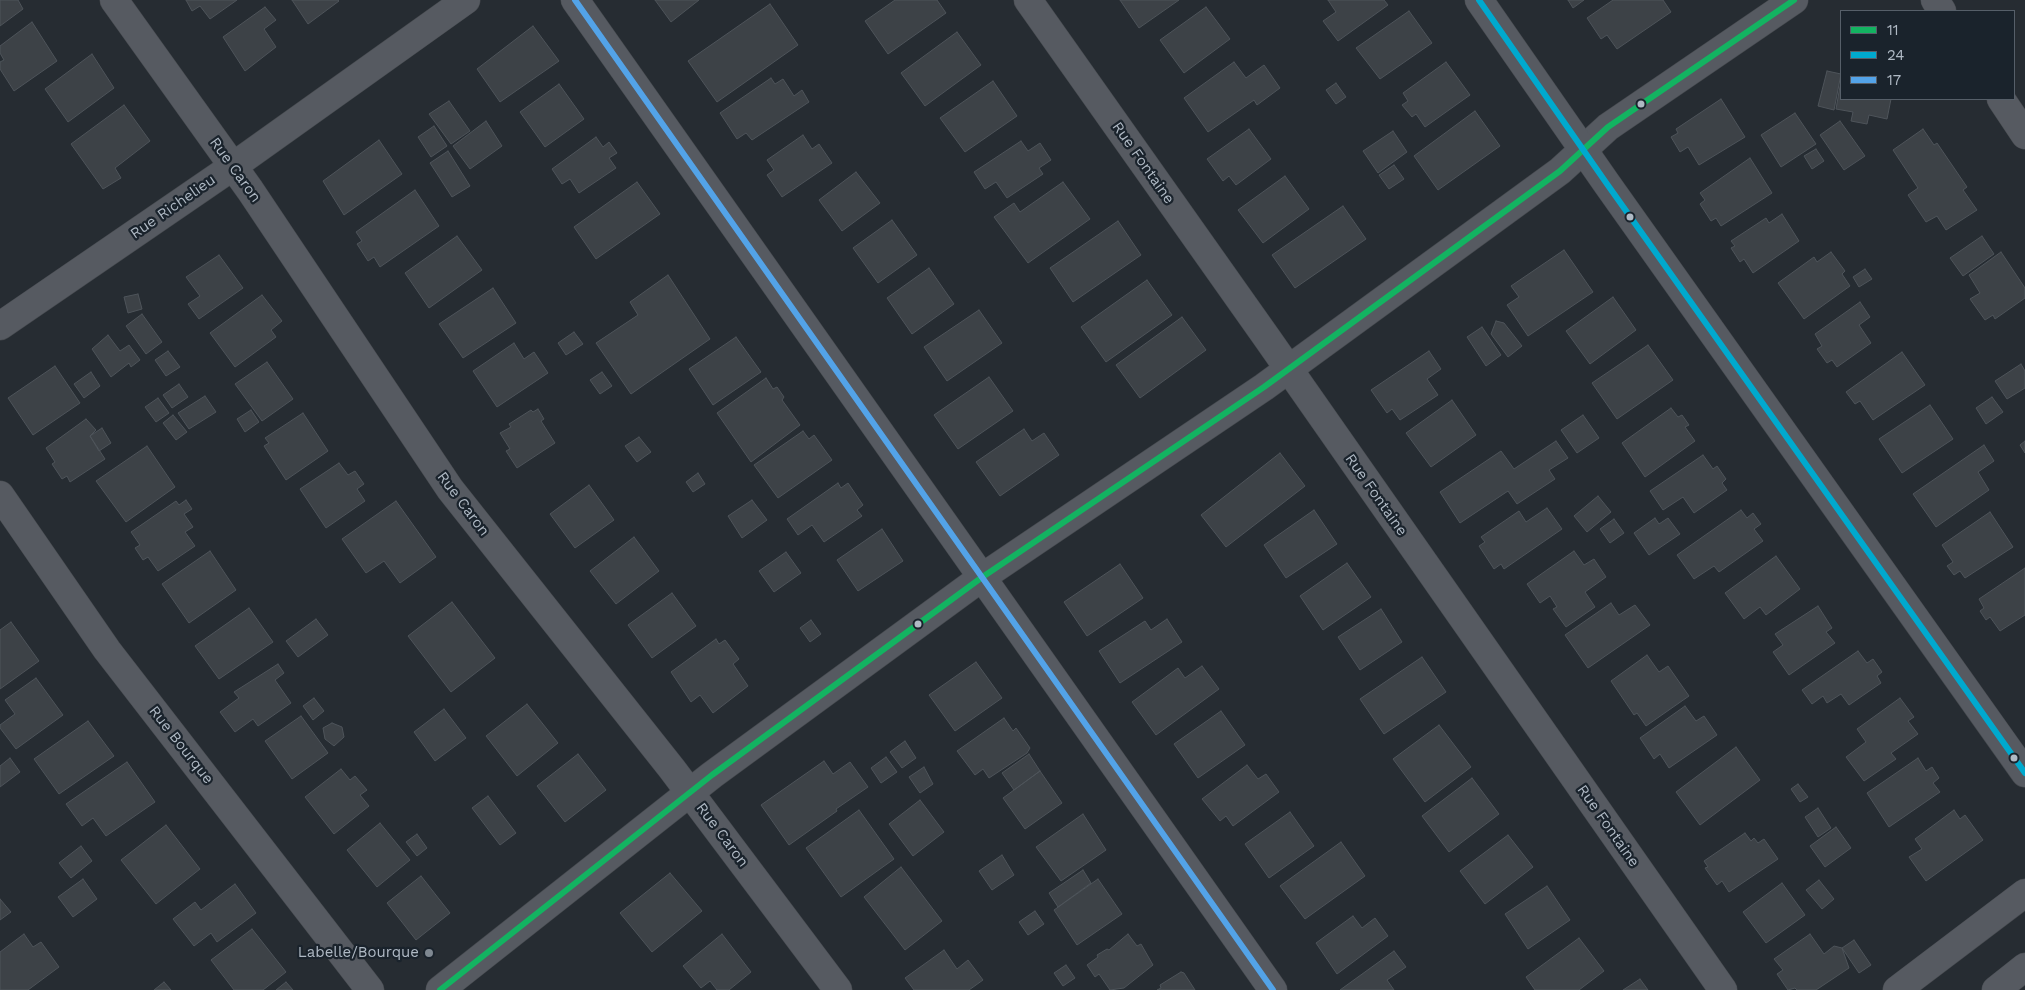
<!DOCTYPE html>
<html>
<head>
<meta charset="utf-8">
<style>
  body { margin:0 }
  #map { position:relative; width:2025px; height:990px; overflow:hidden; background:#262c32; font-family:"Work Sans",sans-serif }
  canvas { display:block }
  .legend { position:absolute; left:1840px; top:10px; width:175px; height:90px; box-sizing:border-box; background:#1a232c; border:1px solid #565f69; margin:0; padding:6px 9px; list-style:none; font-size:15px; color:#afb9c4 }
  .legend li { display:flex; align-items:center; gap:10px; height:25px }
  .legend b { width:25px; border:1px solid #565f69 }
</style>
</head>
<body>
<div id="map">
<canvas width="2025" height="990"></canvas>
<ul class="legend">
<li><b style="height:6px;background:#13b361"></b>11</li>
<li><b style="height:6px;background:#00a9ce"></b>24</li>
<li><b style="height:6px;background:#53a3e8"></b>17</li>
</ul>
</div>
<script>
const context = document.querySelector('canvas').getContext('2d');
context.lineJoin = 'round';
function fillPath(path, color) { context.fillStyle = color; context.fill(path, 'evenodd'); }
const toPath = rows => new Path2D(rows.map(r => 'M' + r).join(''));
function strokePath(path, color, width, dash) { context.strokeStyle = color; context.lineWidth = width; context.lineCap = dash ? 'butt' : 'round'; context.setLineDash(dash || []); context.stroke(path); }
function drawText(font, color, halo, rows, align = 'center') {
  context.font = font + ' "Work Sans",sans-serif'; context.lineWidth = 4.5; context.setLineDash([]); context.textBaseline = 'middle'; context.strokeStyle = halo; context.fillStyle = color; for (const [text, x, y, turn = 0] of rows) {
    context.save(); context.translate(x, y); context.rotate((+turn || 0) * Math.PI / 180); context.textAlign = isNaN(turn) ? turn : align; if (halo) context.strokeText(text, 0, 0); context.fillText(text, 0, 0); context.restore();
  }
}
const building = toPath([
  [0,0,18,0,23,9,0,26,0,0],
  [186,0,237,0,210,19,200,6,192,11,186,0],
  [292,0,338,0,339,1,308,24,292,0],
  [655,0,699,0,671,22,655,0],
  [895,0,937,0,946,13,888,54,865,21,895,0],
  [1120,0,1179,0,1139,28,1120,0],
  [1328,0,1384,0,1388,5,1338,41,1323,21,1336,12,1328,0],
  [1568,0,1584,0,1573,8,1568,0],
  [1613,0,1663,0,1671,12,1617,49,1607,35,1601,39,1587,18,1613,0],
  [770,4,798,45,717,102,688,61,770,4],
  [265,7,276,20,264,29,276,47,245,71,223,37,265,7],
  [1206,7,1230,39,1184,73,1160,40,1206,7],
  [1409,11,1432,43,1380,79,1356,48,1409,11],
  [32,22,57,61,14,91,0,69,0,62,4,60,0,53,0,46,32,22],
  [533,26,559,61,500,102,477,69,533,26],
  [957,32,981,65,925,106,901,73,957,32],
  [92,54,114,88,68,122,45,89,92,54],
  [1234,62,1246,78,1264,65,1280,88,1257,105,1254,100,1208,132,1184,98,1234,62],
  [1446,62,1470,95,1425,127,1416,114,1412,117,1402,105,1408,101,1403,93,1446,62],
  [1827,71,1841,74,1834,110,1818,106,1827,71],
  [771,78,775,84,783,79,794,96,802,90,809,102,752,140,746,133,737,139,720,113,771,78],
  [993,81,1017,116,965,152,940,118,993,81],
  [1841,81,1841,99,1891,99,1887,119,1869,115,1867,124,1851,121,1853,112,1836,109,1841,81],
  [1336,83,1346,97,1336,104,1326,90,1336,83],
  [559,84,584,119,545,147,520,112,559,84],
  [1721,99,1745,137,1699,165,1688,147,1680,152,1671,137,1678,133,1676,129,1721,99],
  [449,101,470,131,451,144,429,114,449,101],
  [124,105,150,141,115,168,121,178,103,189,71,144,124,105],
  [1475,111,1500,146,1438,190,1414,156,1475,111],
  [1795,113,1816,144,1781,167,1761,135,1795,113],
  [486,121,502,146,470,169,453,146,486,121],
  [1840,121,1865,156,1844,170,1820,135,1840,121],
  [434,126,447,146,431,157,418,137,434,126],
  [1249,129,1271,159,1236,185,1229,176,1223,181,1207,159,1249,129],
  [1923,129,1934,145,1937,143,1967,187,1963,190,1977,210,1946,230,1937,216,1926,222,1908,195,1918,188,1893,150,1923,129],
  [1393,131,1407,152,1378,173,1363,151,1393,131],
  [803,135,812,149,819,144,832,163,782,197,767,175,774,170,767,160,803,135],
  [596,137,603,147,609,142,617,153,609,158,616,168,579,193,570,179,562,184,552,169,596,137],
  [379,140,402,174,344,215,323,181,379,140],
  [1021,141,1028,151,1040,143,1051,160,1039,168,1043,174,1007,198,996,182,985,189,974,172,1021,141],
  [1816,149,1824,161,1812,169,1804,156,1816,149],
  [448,151,470,186,452,197,430,163,448,151],
  [1750,158,1772,193,1721,226,1716,218,1711,221,1700,204,1705,200,1700,193,1750,158],
  [1394,165,1404,179,1389,189,1379,175,1394,165],
  [856,172,880,203,842,231,819,200,856,172],
  [1285,176,1309,209,1263,243,1238,210,1285,176],
  [637,182,660,214,596,259,574,227,637,182],
  [1063,182,1090,219,1028,263,994,217,1014,203,1020,212,1063,182],
  [415,190,439,226,380,267,374,257,368,261,357,244,362,241,356,232,415,190],
  [1343,206,1366,239,1295,288,1272,255,1343,206],
  [1782,214,1799,241,1753,273,1744,259,1740,262,1731,248,1735,246,1731,241,1766,218,1769,223,1782,214],
  [892,220,917,255,878,283,853,248,892,220],
  [1118,221,1141,255,1073,302,1050,268,1118,221],
  [457,236,482,270,429,308,405,273,457,236],
  [1982,236,1994,254,1963,276,1950,258,1982,236],
  [1564,250,1593,292,1528,336,1507,305,1519,297,1511,286,1564,250],
  [1831,252,1845,271,1842,274,1850,286,1804,319,1778,283,1814,257,1817,262,1831,252],
  [2001,252,2025,288,2025,298,1995,319,1993,315,1985,320,1970,299,1980,293,1969,275,2001,252],
  [219,255,243,288,199,319,188,304,200,296,186,277,219,255],
  [929,268,954,304,912,334,887,298,929,268],
  [1865,269,1872,279,1859,287,1853,277,1865,269],
  [668,275,710,339,631,394,596,343,638,315,630,302,668,275],
  [1147,280,1172,315,1106,362,1081,327,1147,280],
  [493,288,516,323,463,358,439,324,493,288],
  [138,294,142,309,128,313,124,297,138,294],
  [262,295,282,321,271,330,276,337,235,367,210,333,262,295],
  [1613,297,1636,330,1590,364,1566,331,1613,297],
  [1860,302,1870,317,1859,325,1871,343,1837,367,1832,360,1827,363,1817,349,1822,346,1815,334,1860,302],
  [979,310,1002,343,947,381,924,347,979,310],
  [142,314,162,342,146,354,126,326,142,314],
  [1182,317,1206,350,1140,398,1116,365,1182,317],
  [1496,321,1504,323,1522,346,1508,357,1491,334,1496,321],
  [1482,327,1501,355,1486,366,1467,337,1482,327],
  [574,332,583,344,566,355,558,343,574,332],
  [108,335,120,351,129,345,140,360,131,367,129,363,111,377,92,349,108,335],
  [736,337,761,372,713,405,689,369,736,337],
  [514,343,524,359,534,352,548,373,497,407,473,371,514,343],
  [1648,345,1673,380,1617,419,1592,383,1648,345],
  [168,351,180,367,166,376,155,360,168,351],
  [1429,351,1441,369,1427,379,1438,395,1400,420,1392,409,1387,413,1371,390,1429,351],
  [1902,352,1925,385,1873,420,1860,401,1855,404,1846,392,1902,352],
  [267,362,293,399,262,421,235,384,267,362],
  [2021,364,2025,371,2025,388,2007,399,1995,381,2021,364],
  [55,366,80,403,33,435,8,398,55,366],
  [91,372,100,386,84,398,74,384,91,372],
  [602,372,612,386,600,394,590,380,602,372],
  [989,377,1013,411,958,449,934,415,989,377],
  [766,378,773,389,777,387,784,397,782,400,800,425,751,462,717,413,766,378],
  [179,384,188,397,172,408,163,395,179,384],
  [205,396,216,412,189,429,178,413,205,396],
  [1992,397,2003,412,1986,424,1976,408,1992,397],
  [158,398,169,413,156,422,145,407,158,398],
  [1452,400,1476,435,1431,467,1406,433,1452,400],
  [1930,405,1953,439,1902,473,1879,439,1930,405],
  [1671,408,1678,417,1682,415,1689,425,1685,427,1695,441,1645,477,1622,443,1671,408],
  [538,409,544,419,541,421,555,443,517,468,506,451,510,449,500,433,511,427,509,424,531,410,533,412,538,409],
  [251,410,259,422,245,432,237,419,251,410],
  [303,413,328,451,286,480,264,446,269,443,265,438,303,413],
  [173,415,187,432,176,440,163,423,173,415],
  [1583,415,1599,438,1577,453,1561,430,1583,415],
  [86,419,96,430,90,436,105,459,70,482,67,476,62,479,52,464,55,462,46,448,86,419],
  [102,428,111,443,99,451,90,436,102,428],
  [1024,429,1032,441,1044,433,1059,455,1000,496,976,462,1024,429],
  [803,431,809,439,814,435,832,460,778,498,754,465,803,431],
  [639,437,651,452,637,462,625,446,639,437],
  [1556,441,1568,458,1549,470,1555,479,1517,504,1508,491,1460,523,1440,492,1501,451,1514,469,1556,441],
  [2025,441,2025,453,2020,445,2025,441],
  [1984,445,1994,461,1978,472,1989,490,1936,527,1913,494,1984,445],
  [147,446,175,487,126,522,96,481,147,446],
  [1280,453,1305,486,1226,547,1201,515,1280,453],
  [1703,455,1713,469,1717,466,1726,479,1722,483,1727,490,1694,513,1683,497,1663,510,1650,491,1703,455],
  [339,463,348,475,355,471,364,484,357,489,365,501,326,528,300,489,339,463],
  [698,473,705,484,693,492,686,482,698,473],
  [838,483,841,488,848,483,863,505,857,510,862,516,824,542,812,525,798,535,787,519,838,483],
  [589,485,614,520,575,548,550,514,589,485],
  [1598,496,1611,512,1587,532,1574,516,1598,496],
  [186,500,192,509,184,514,193,527,185,532,195,546,158,571,148,557,143,560,135,548,140,545,131,532,176,501,179,505,186,500],
  [752,500,767,520,742,538,728,516,752,500],
  [396,501,436,557,400,583,384,561,366,573,342,539,396,501],
  [1547,508,1562,529,1504,569,1501,564,1494,569,1479,546,1485,542,1481,537,1519,511,1526,522,1547,508],
  [1314,510,1337,544,1286,578,1264,545,1314,510],
  [1741,510,1747,518,1753,513,1761,524,1754,529,1763,541,1719,572,1714,566,1694,579,1677,555,1741,510],
  [1990,512,2013,547,1965,578,1960,571,1954,575,1947,566,1953,562,1942,545,1990,512],
  [1655,518,1659,524,1668,518,1680,534,1649,555,1634,533,1655,518],
  [1614,519,1624,533,1610,543,1600,529,1614,519],
  [882,529,903,561,858,591,837,560,882,529],
  [634,537,659,571,616,604,590,571,634,537],
  [210,551,236,590,189,623,162,584,210,551],
  [1574,551,1584,565,1594,559,1606,577,1585,592,1595,607,1566,627,1553,609,1557,607,1550,596,1540,603,1527,584,1574,551],
  [786,552,801,573,774,592,759,571,786,552],
  [1776,556,1800,589,1766,615,1760,607,1744,619,1725,593,1776,556],
  [1347,563,1371,597,1323,630,1300,596,1347,563],
  [1120,564,1143,598,1087,636,1064,602,1120,564],
  [2025,568,2025,615,2000,631,1990,617,1986,620,1980,611,1984,608,1979,599,2025,568],
  [672,593,696,626,652,658,628,625,672,593],
  [452,602,495,658,451,692,408,636,452,602],
  [1611,603,1619,615,1635,605,1650,625,1588,668,1565,635,1611,603],
  [1818,606,1832,628,1826,632,1835,643,1789,675,1773,652,1783,645,1775,634,1818,606],
  [249,608,273,642,219,679,195,646,249,608],
  [1381,609,1402,642,1360,670,1338,637,1381,609],
  [316,619,328,635,298,657,286,641,316,619],
  [1167,619,1182,642,1120,683,1099,651,1145,621,1151,630,1167,619],
  [811,620,821,634,810,642,800,628,811,620],
  [11,622,39,661,0,689,0,630,11,622],
  [716,639,719,644,725,640,739,659,733,664,748,686,713,713,700,695,691,702,671,672,716,639],
  [1858,651,1867,663,1873,659,1882,672,1877,676,1881,683,1849,705,1841,694,1827,703,1823,696,1812,704,1802,690,1858,651],
  [1647,655,1659,672,1668,666,1689,696,1646,726,1637,713,1634,715,1611,681,1647,655],
  [1422,657,1446,692,1384,734,1360,699,1422,657],
  [976,662,1002,698,955,731,929,695,976,662],
  [278,664,284,673,275,680,291,703,258,726,253,719,235,732,220,712,239,698,234,692,278,664],
  [1202,666,1219,689,1156,735,1132,702,1178,668,1185,678,1202,666],
  [36,678,63,715,16,749,0,728,0,725,15,714,5,700,36,678],
  [314,698,324,711,313,720,303,706,314,698],
  [1900,698,1914,717,1908,721,1918,734,1891,753,1896,759,1864,781,1846,757,1866,742,1857,729,1900,698],
  [527,704,558,743,517,776,486,736,527,704],
  [1685,706,1696,721,1704,716,1717,735,1669,768,1660,754,1654,759,1640,738,1685,706],
  [444,709,466,738,435,761,414,732,444,709],
  [1221,711,1245,745,1198,778,1174,744,1221,711],
  [301,716,328,753,292,779,265,741,301,716],
  [1004,718,1013,731,1016,728,1030,748,1027,753,989,778,983,769,975,775,957,751,1004,718],
  [88,721,114,756,59,794,34,759,88,721],
  [332,723,342,727,344,737,334,746,325,739,323,728,332,723],
  [1439,725,1471,767,1425,802,1393,759,1439,725],
  [905,741,916,758,902,768,890,752,905,741],
  [1736,747,1760,780,1700,825,1676,792,1736,747],
  [578,754,606,790,565,822,537,786,578,754],
  [1029,754,1040,771,1014,790,1002,773,1029,754],
  [886,757,897,772,881,783,871,768,886,757],
  [10,758,20,772,0,787,0,766,10,758],
  [1918,758,1926,771,1932,767,1939,778,1933,783,1940,792,1889,827,1867,793,1918,758],
  [824,761,833,774,850,762,868,787,836,809,837,811,789,845,761,805,824,761],
  [127,762,155,802,106,836,93,818,82,826,66,804,127,762],
  [1247,765,1258,779,1266,774,1279,792,1233,826,1226,816,1220,821,1202,799,1247,765],
  [924,767,933,784,920,793,909,777,924,767],
  [341,769,350,780,355,776,367,790,360,795,369,806,334,834,305,797,341,769],
  [1040,771,1062,803,1025,829,1003,798,1040,771],
  [1472,778,1499,814,1449,852,1422,816,1472,778],
  [1798,784,1808,797,1800,802,1791,789,1798,784],
  [488,796,516,833,500,845,472,808,488,796],
  [920,800,944,832,913,856,889,824,920,800],
  [1818,808,1831,828,1818,837,1805,817,1818,808],
  [859,810,894,859,841,897,806,848,859,810],
  [1954,810,1960,819,1965,815,1983,840,1926,881,1909,857,1922,849,1915,839,1954,810],
  [1290,812,1314,846,1269,878,1245,844,1290,812],
  [1083,814,1106,850,1061,881,1036,847,1083,814],
  [380,823,410,860,377,887,347,850,380,823],
  [166,825,200,869,156,904,121,860,166,825],
  [1836,827,1851,848,1825,867,1810,846,1836,827],
  [1745,833,1751,841,1754,838,1758,843,1764,839,1778,859,1729,892,1722,881,1717,885,1705,868,1708,867,1704,861,1745,833],
  [417,834,427,848,417,856,406,842,417,834],
  [1508,835,1533,867,1485,904,1460,871,1508,835],
  [1341,842,1365,876,1305,919,1280,886,1341,842],
  [81,846,92,861,71,878,59,863,81,846],
  [1002,855,1014,875,992,890,979,871,1002,855],
  [901,867,942,921,905,950,864,897,901,867],
  [1083,870,1091,883,1058,907,1049,893,1083,870],
  [670,873,702,911,652,952,620,913,670,873],
  [421,876,450,913,416,940,387,903,421,876],
  [83,879,97,899,73,917,58,897,83,879],
  [1098,879,1122,914,1077,945,1054,910,1098,879],
  [1819,880,1834,899,1822,909,1806,890,1819,880],
  [1782,883,1805,915,1766,943,1743,912,1782,883],
  [235,884,256,913,217,942,211,933,194,946,173,919,195,902,201,910,235,884],
  [1547,886,1570,920,1528,949,1505,914,1547,886],
  [0,899,11,912,0,920,0,899],
  [1035,911,1044,924,1028,935,1019,922,1035,911],
  [1353,916,1362,928,1375,918,1388,936,1337,974,1316,943,1353,916],
  [252,929,286,972,263,990,234,990,211,960,252,929],
  [24,934,33,947,41,942,59,967,28,990,0,990,0,952,24,934],
  [722,934,751,972,729,990,717,990,710,981,701,988,683,966,722,934],
  [1128,934,1137,946,1141,944,1153,965,1124,988,1110,990,1099,974,1095,977,1087,965,1098,957,1097,955,1107,949,1109,950,1128,934],
  [1810,934,1824,954,1834,946,1842,948,1849,968,1816,990,1797,990,1795,988,1788,990,1777,974,1783,970,1774,959,1810,934],
  [1579,938,1604,971,1579,990,1535,990,1526,977,1579,938],
  [1854,940,1871,965,1859,973,1842,948,1854,940],
  [944,950,957,969,968,960,983,980,969,990,914,990,905,978,944,950],
  [1394,951,1406,967,1387,980,1394,990,1340,990,1394,951],
  [1066,965,1075,978,1063,986,1054,973,1066,965],
  [1181,972,1184,973,1195,990,1157,990,1161,988,1160,985,1181,972],
  [1640,979,1648,990,1623,990,1640,979],
  [164,982,171,990,154,990,164,982],
  [286,982,293,990,276,990,286,982]
]);
fillPath(building, '#3d4247');
strokePath(building, '#4e545a', 1);
const minor = toPath([
  [114,0,250,190,450,489,672,769,838,990],
  [575,0,1273,990],
  [1028,0,1267,338,1723,990],
  [1935,0,1942,11],
  [2001,99,2025,135],
  [0,326,232,167,466,0],
  [0,495,107,650,370,990],
  [440,990,712,775,981,578,1264,387,1560,171,1608,127,1794,0]
]);
const tertiary = toPath([
  [1479,0,1607,184,2025,773],
  [1897,990,2025,893],
  [1996,990,2025,967]
]);
strokePath(minor, '#44484d', 29);
strokePath(tertiary, '#44484d', 29);
strokePath(minor, '#565a61', 28);
strokePath(tertiary, '#565a61', 28);
strokePath(toPath([
  [440,990,712,775,981,578,1264,387,1560,171,1608,127,1794,0]
]), '#13b361', 6);
strokePath(toPath([
  [1479,0,1607,184,2025,773]
]), '#00a9ce', 6);
strokePath(toPath([
  [575,0,1273,990]
]), '#53a3e8', 6);
for (const [x, y, r, color] of [
  [1641,104,4.5,"#afb9c4"],
  [1630,217,4.5,"#afb9c4"],
  [918,624,4.5,"#afb9c4"],
  [2014,758,4.5,"#afb9c4"],
  [429,953,5,"#7f8891"]
]) { const dot = new Path2D(); dot.arc(x, y, r, 0, 2 * Math.PI); context.fillStyle = color; context.fill(dot); strokePath(dot, '#1a232c', 2); }
drawText('15px', '#afb9c4', '#1a232c', [
  ["Rue Fontaine",1143,163,55],
  ["Rue Caron",235,170,54],
  ["Rue Richelieu",173,207,-35],
  ["Rue Fontaine",1376,495,55],
  ["Rue Caron",463,504,53],
  ["Rue Bourque",181,745,52],
  ["Rue Fontaine",1608,826,55],
  ["Rue Caron",722,835,53]
]);
drawText('15px', '#afb9c4', '#1a232c', [
  ["Labelle/Bourque",419,953]
], 'right');
</script>
</body>
</html>
